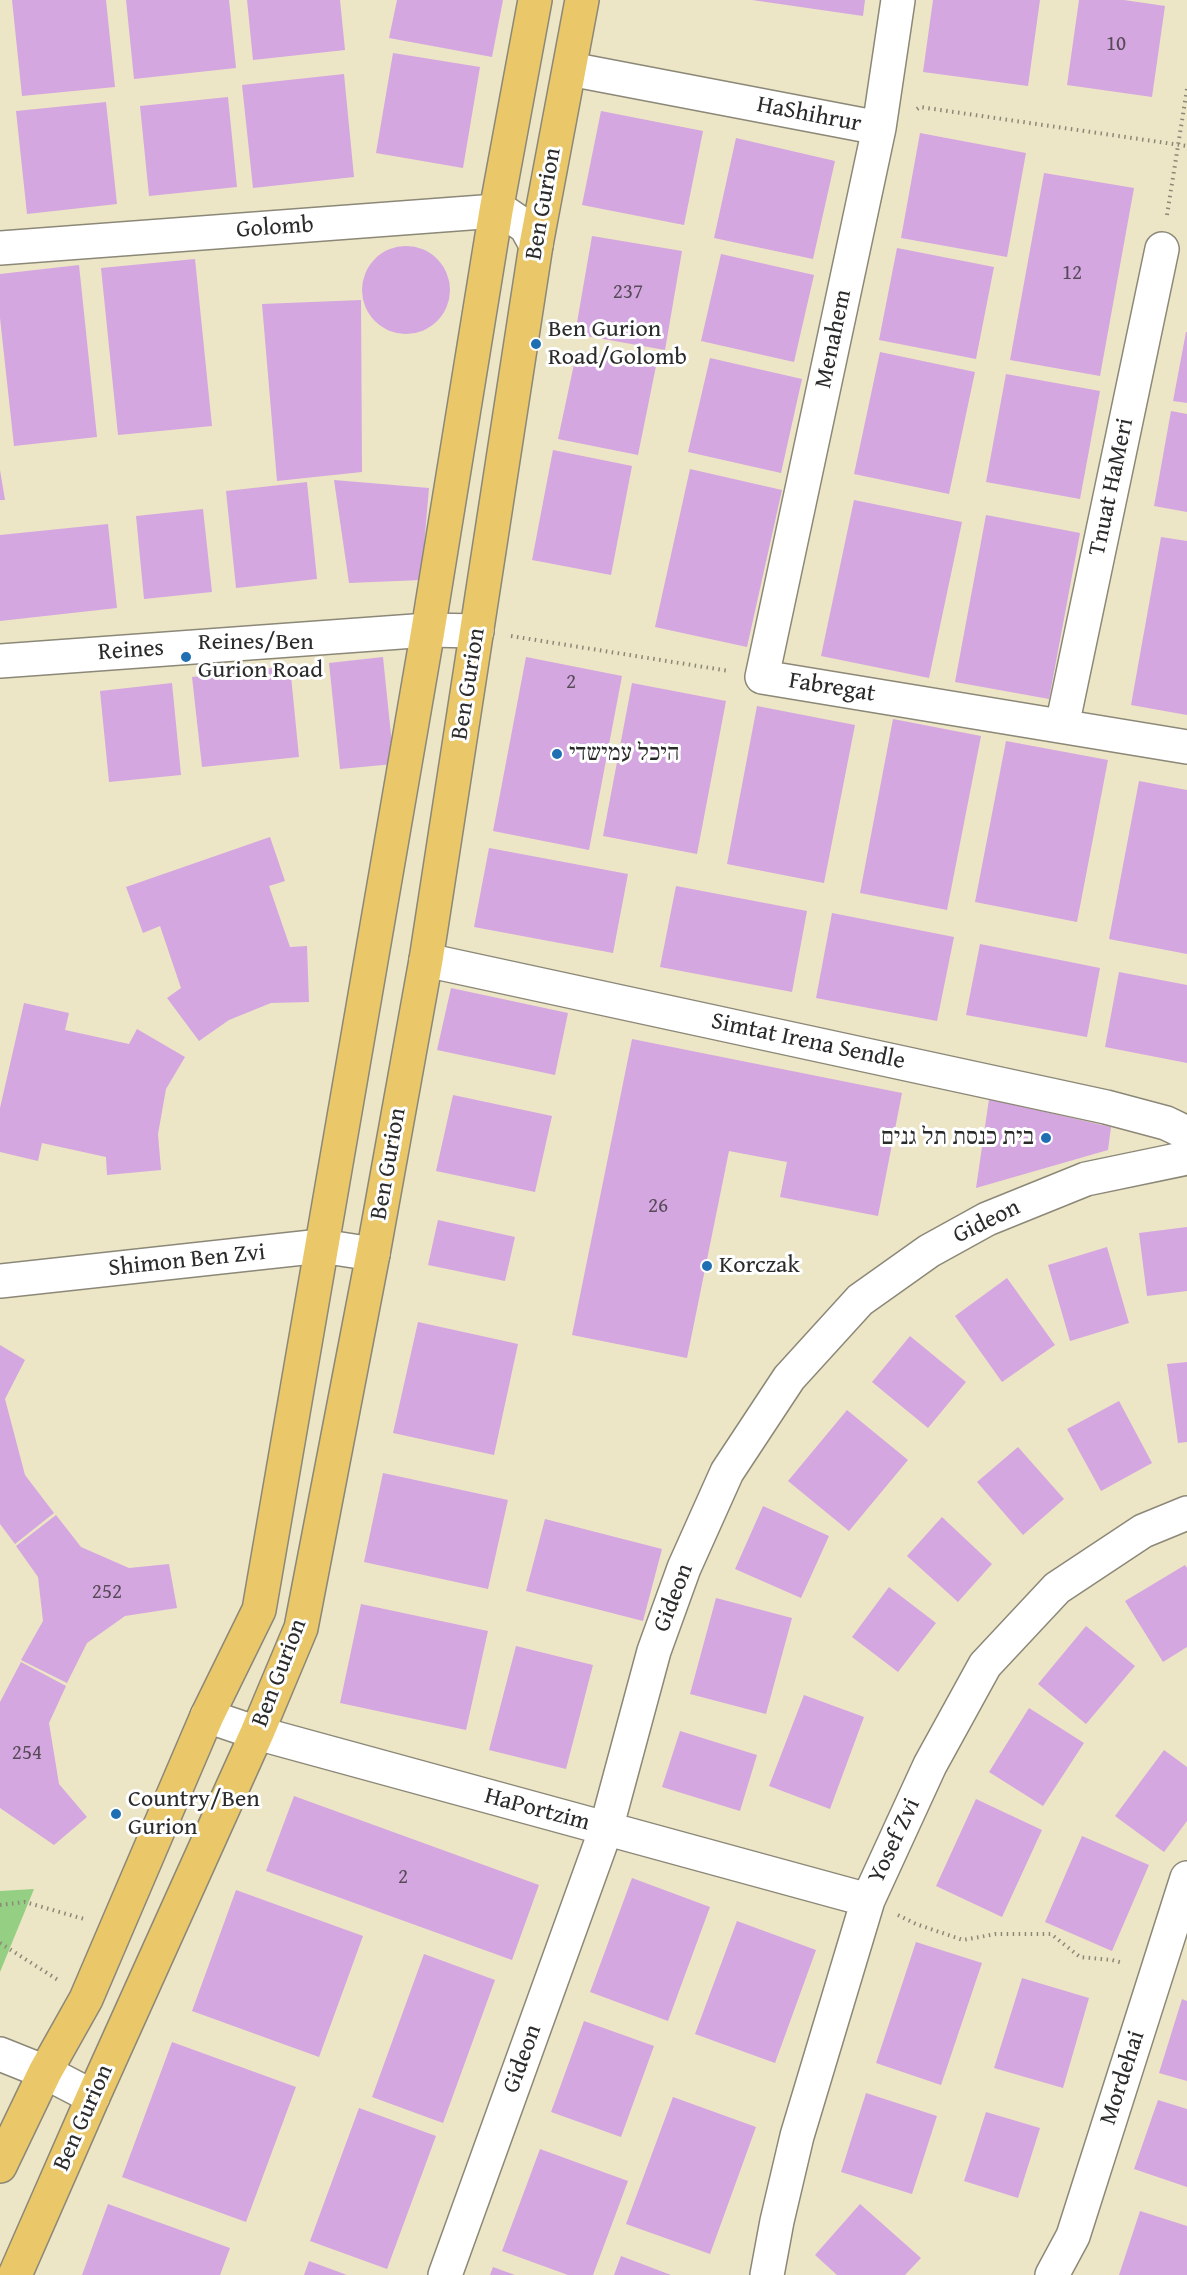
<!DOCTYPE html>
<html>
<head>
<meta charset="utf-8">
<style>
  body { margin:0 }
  canvas { display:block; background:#ece5c6 }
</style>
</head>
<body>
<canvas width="1187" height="2275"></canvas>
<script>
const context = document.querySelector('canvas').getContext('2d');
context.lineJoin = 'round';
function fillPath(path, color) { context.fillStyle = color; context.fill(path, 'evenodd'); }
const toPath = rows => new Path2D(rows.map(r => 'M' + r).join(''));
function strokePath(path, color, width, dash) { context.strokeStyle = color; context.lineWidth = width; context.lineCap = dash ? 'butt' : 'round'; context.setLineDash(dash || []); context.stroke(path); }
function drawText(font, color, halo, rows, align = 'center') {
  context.font = font + ' "Gentium Book Plus","Frank Ruhl Libre",serif'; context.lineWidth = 6; context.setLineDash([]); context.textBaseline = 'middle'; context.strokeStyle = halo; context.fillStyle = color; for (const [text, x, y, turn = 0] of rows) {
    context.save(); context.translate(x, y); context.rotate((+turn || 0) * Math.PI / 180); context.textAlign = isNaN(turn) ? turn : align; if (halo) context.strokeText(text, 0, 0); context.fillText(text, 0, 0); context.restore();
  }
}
fillPath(toPath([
  [34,1889,0,1972,0,1891]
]), '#94cf83');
fillPath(toPath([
  [12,0,106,0,115,87,22,96],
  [126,0,229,0,236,68,134,79],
  [247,0,340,0,345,50,253,60],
  [397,0,503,0,492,57,389,38],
  [752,0,865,0,863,16],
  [933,0,1040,0,1028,86,923,72],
  [1079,0,1124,0,1165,6,1152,97,1067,85],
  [393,53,480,67,463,168,376,153],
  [344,74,354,177,253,188,242,85],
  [228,97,237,187,149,196,140,106],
  [106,102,117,204,27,214,16,111],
  [601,111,703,131,684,225,582,205],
  [920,133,1026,153,1007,257,901,238],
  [736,138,835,161,813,259,714,238],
  [1044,173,1134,188,1100,376,1010,360],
  [592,236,682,251,665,350,575,334],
  '362 290a44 44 0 1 1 88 0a44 44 0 1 1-88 0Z',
  [897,248,994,267,976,359,879,340],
  [721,254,814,275,794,362,701,341],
  [195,259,212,426,118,435,101,268],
  [79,265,97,437,14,446,0,318,0,274],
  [361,300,362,472,277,481,262,304],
  [1186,332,1187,332,1187,403,1173,401],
  [577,350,656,366,638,455,558,439],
  [880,352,975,372,949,494,854,474],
  [710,358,802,379,781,473,688,452],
  [1006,374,1100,391,1080,499,986,482],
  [1171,411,1187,414,1187,512,1154,506],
  [553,450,632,466,611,575,532,560],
  [690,469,782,490,747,647,655,627],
  [0,470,5,500,0,500],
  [334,480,429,488,421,580,349,583],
  [307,482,317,579,236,588,226,491],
  [854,500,962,522,929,678,821,656],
  [203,509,212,592,144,599,136,516],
  [986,515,1080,533,1049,699,955,682],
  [108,524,117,608,0,621,0,535],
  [1161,537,1187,541,1187,715,1131,705],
  [383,657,394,764,340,769,329,663],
  [526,657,622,676,589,850,493,831],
  [290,666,299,757,202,767,192,677],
  [172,683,181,775,109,782,100,691],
  [632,683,726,701,697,854,603,836],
  [757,706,855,725,824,883,727,864],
  [893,719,981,736,947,910,860,893],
  [1006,741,1108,760,1077,922,975,902],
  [1139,781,1187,790,1187,954,1109,939],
  [270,837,285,881,269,886,290,947,307,946,309,1002,271,1003,229,1020,199,1041,167,998,181,988,160,926,143,933,126,887],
  [489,848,628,874,613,953,474,927],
  [676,886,807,911,792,992,660,967],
  [832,913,954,937,937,1021,816,998],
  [980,944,1100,968,1087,1037,966,1015],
  [1119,972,1187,985,1187,1063,1105,1047],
  [451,988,568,1013,555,1075,437,1050],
  [24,1003,69,1013,65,1030,129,1044,137,1029,185,1057,166,1089,158,1134,161,1170,107,1175,106,1157,42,1143,38,1161,0,1152,0,1108],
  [632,1039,902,1093,878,1216,780,1197,787,1162,729,1151,687,1358,572,1335],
  [453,1095,552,1116,535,1192,436,1171],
  [989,1099,1111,1127,1108,1150,976,1188],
  [438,1220,515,1237,505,1281,428,1265],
  [1187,1227,1187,1291,1147,1296,1139,1233],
  [1107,1247,1129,1323,1070,1341,1048,1265],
  [1007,1278,1055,1345,1002,1382,955,1316],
  [418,1322,518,1344,494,1455,393,1433],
  [910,1336,966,1382,928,1428,872,1382],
  [0,1345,25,1360,5,1399,25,1475,54,1513,15,1544,0,1524],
  [1187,1362,1187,1442,1178,1443,1167,1364],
  [1119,1401,1152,1463,1101,1491,1067,1429],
  [847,1410,908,1460,849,1531,788,1481],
  [1018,1447,1064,1499,1023,1535,977,1482],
  [383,1473,508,1500,488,1589,364,1562],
  [763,1506,829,1536,801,1598,735,1569],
  [56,1515,81,1547,129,1568,169,1564,177,1608,125,1616,87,1643,67,1683,21,1660,43,1621,38,1577,16,1546],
  [942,1517,992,1564,958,1602,907,1556],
  [545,1519,662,1549,643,1621,526,1591],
  [1185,1565,1187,1568,1187,1647,1163,1662,1125,1601],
  [889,1587,936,1623,898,1672,852,1637],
  [716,1598,792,1618,766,1714,690,1694],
  [361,1604,488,1631,466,1730,340,1703],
  [1086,1626,1135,1666,1086,1724,1038,1684],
  [516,1646,593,1665,566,1769,489,1750],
  [21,1662,66,1686,49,1723,59,1784,87,1817,54,1845,0,1808,0,1702],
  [804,1695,864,1717,830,1809,769,1786],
  [1029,1708,1084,1743,1043,1806,989,1772],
  [680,1731,757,1755,740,1811,662,1787],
  [1164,1750,1187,1767,1187,1821,1164,1852,1115,1816],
  [294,1796,539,1885,512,1960,266,1871],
  [976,1799,1042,1830,1002,1917,936,1886],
  [1082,1836,1149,1865,1112,1951,1045,1922],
  [632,1878,710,1907,668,2021,590,1992],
  [236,1890,363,1936,319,2057,192,2011],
  [737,1921,816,1950,775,2063,695,2034],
  [916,1942,982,1963,941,2085,876,2063],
  [424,1954,495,1980,443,2123,372,2097],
  [1022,1978,1089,1998,1063,2088,994,2068],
  [1182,1999,1187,2001,1187,2081,1159,2073],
  [584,2021,654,2046,621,2137,551,2112],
  [172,2042,296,2087,246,2222,122,2177],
  [866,2093,937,2116,912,2194,841,2172],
  [673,2097,756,2127,710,2254,626,2224],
  [1158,2100,1187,2109,1187,2187,1134,2169],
  [359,2108,436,2136,387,2269,310,2241],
  [986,2112,1040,2128,1018,2198,964,2181],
  [540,2149,628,2181,593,2275,568,2275,502,2251],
  [108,2204,230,2248,220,2275,82,2275],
  [860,2204,921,2258,905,2275,837,2275,815,2255],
  [1140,2211,1187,2226,1187,2275,1119,2275],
  [621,2256,671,2275,614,2275],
  [309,2261,347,2275,304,2275],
  [493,2267,515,2275,490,2275]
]), '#d5a7e0');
const minor = toPath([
  [898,0,879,128,762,677,1187,747],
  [570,69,879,128],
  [0,248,496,211,507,214,526,227,536,245],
  [0,661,428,630,477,631],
  [1062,726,1162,249],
  [426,960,1106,1107,1166,1123,1187,1133],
  [0,1281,321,1246,373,1254],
  [207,1716,257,1733,868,1900],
  [0,2054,45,2072,93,2097],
  [445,2275,606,1829,654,1651,684,1568,727,1472,789,1378,860,1300,929,1251,987,1219,1086,1179,1187,1158],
  [767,2275,777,2221,797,2136,868,1900,930,1765,985,1665,1057,1588,1143,1531,1187,1513],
  [1052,2275,1073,2236,1187,1878]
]);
const major = toPath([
  [0,2166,45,2072,86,1999,207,1716,259,1610,428,630,496,211,535,0],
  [15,2275,93,2097,257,1733,301,1628,373,1254,426,960,536,245,582,0]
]);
strokePath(minor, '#8c8878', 36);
strokePath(major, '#8c8878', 36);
strokePath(toPath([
  [917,109,920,107,1187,146],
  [1167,215,1187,89],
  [511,636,729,671],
  [0,1905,25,1902,84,1919],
  [898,1915,916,1924,963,1940,996,1934,1051,1934,1080,1957,1112,1960,1123,1963],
  [0,1943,58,1980]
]), '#8c8878', 4, [1.5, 4.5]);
strokePath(minor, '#fff', 33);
strokePath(major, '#eac769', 33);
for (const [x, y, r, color] of [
  [536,344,6,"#1f6fb2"],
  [186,657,6,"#1f6fb2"],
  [557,754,6,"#1f6fb2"],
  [1046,1138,6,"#1f6fb2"],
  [707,1266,6,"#1f6fb2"],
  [116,1814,6,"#1f6fb2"]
]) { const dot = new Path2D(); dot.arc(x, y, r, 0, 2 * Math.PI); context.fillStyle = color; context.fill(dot); strokePath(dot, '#fff', 2); }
drawText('21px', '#564a58', null, [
  ["10",1116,45],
  ["12",1072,274],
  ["237",628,293],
  ["2",571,683],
  ["26",658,1207],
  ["252",107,1593],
  ["254",27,1754],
  ["2",403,1878]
]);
drawText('24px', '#2b2b2b', '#fff', [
  ["HaShihrur",809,115,11],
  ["Ben Gurion",544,204,-80],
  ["Golomb",275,228,-4],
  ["Menahem",834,339,-78],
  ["Tnuat HaMeri",1112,487,-78],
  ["Reines",131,651,-4],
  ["Ben Gurion",469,684,-81],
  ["Fabregat",832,688,9],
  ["Simtat Irena Sendle",808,1042,12],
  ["Ben Gurion",389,1164,-80],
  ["Gideon",987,1222,-26],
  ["Shimon Ben Zvi",187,1261,-6],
  ["Gideon",674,1598,-69],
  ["Ben Gurion",280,1673,-69],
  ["HaPortzim",537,1810,15],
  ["Yosef Zvi",895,1841,-65],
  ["Gideon",523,2059,-70],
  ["Mordehai",1123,2078,-72],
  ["Ben Gurion",84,2118,-66]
]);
drawText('24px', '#2b2b2b', '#fff', [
  ["Ben Gurion",548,330],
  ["Road/Golomb",548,358],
  ["Reines/Ben",198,643],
  ["Gurion Road",198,671],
  ["היכל עמישדי",569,754],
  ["בית כנסת תל גנים",1034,1138,"right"],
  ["Korczak",719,1266],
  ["Country/Ben",128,1800],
  ["Gurion",128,1828]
], 'left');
</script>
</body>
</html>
